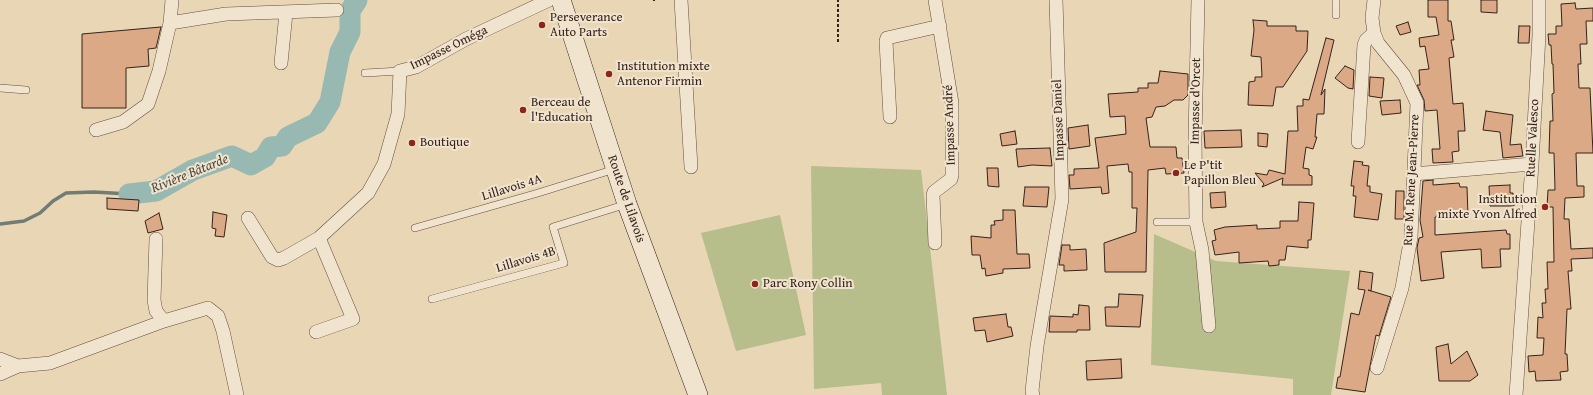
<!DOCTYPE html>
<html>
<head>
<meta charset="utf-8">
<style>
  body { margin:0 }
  canvas { display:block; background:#e9d6b5 }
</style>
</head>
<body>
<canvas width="1593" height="395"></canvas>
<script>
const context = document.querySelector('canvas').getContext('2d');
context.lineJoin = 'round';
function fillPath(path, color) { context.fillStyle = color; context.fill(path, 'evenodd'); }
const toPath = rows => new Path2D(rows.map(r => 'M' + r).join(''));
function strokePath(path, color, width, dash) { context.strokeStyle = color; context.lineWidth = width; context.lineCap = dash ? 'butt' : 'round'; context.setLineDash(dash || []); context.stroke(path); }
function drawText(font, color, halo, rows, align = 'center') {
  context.font = font + ' "Gentium Book Plus",serif'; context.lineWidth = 4; context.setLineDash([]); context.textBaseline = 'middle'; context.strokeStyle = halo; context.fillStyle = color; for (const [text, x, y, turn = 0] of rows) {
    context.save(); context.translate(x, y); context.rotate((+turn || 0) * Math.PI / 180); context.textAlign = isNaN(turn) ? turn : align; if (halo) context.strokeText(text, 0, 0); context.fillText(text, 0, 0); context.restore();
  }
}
fillPath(toPath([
  [811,166,921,170,947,395,882,395,881,383,814,389],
  [780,215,806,335,736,351,701,233],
  [1154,234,1216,261,1350,271,1331,395,1293,395,1293,379,1151,365]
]), '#b8bd8c');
strokePath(toPath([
  [0,224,24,221,40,213,53,201,66,193,94,192,129,194]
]), '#717c75', 3.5);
strokePath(toPath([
  [129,194,156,191,193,170,232,156,251,165,265,157,271,147,282,146,288,137,317,123,330,102,340,52,350,32,350,11,357,0]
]), '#98b8b2', 21);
const building = toPath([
  [1428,0,1448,0,1448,21,1451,21,1454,40,1451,40,1454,57,1449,58,1453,104,1463,103,1465,131,1458,131,1459,151,1452,152,1453,162,1433,163,1432,149,1440,149,1437,110,1425,111,1424,100,1417,85,1420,85,1419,70,1429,69,1425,46,1420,47,1419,38,1439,35,1436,17,1428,17,1428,0],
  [1481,0,1497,0,1497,13,1481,12,1481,0],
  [1575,3,1576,9,1593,8,1593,21,1586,21,1587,44,1580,44,1581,64,1578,64,1579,88,1590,88,1593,153,1576,153,1577,186,1584,186,1584,197,1565,198,1564,219,1569,219,1571,249,1593,248,1593,258,1571,259,1572,271,1568,271,1571,309,1567,309,1565,354,1567,354,1568,371,1560,372,1561,380,1536,381,1535,371,1529,372,1528,356,1543,355,1544,338,1537,338,1538,317,1543,318,1542,303,1546,303,1545,289,1548,289,1547,262,1554,262,1553,207,1547,207,1548,190,1555,190,1554,153,1549,153,1550,121,1553,121,1552,94,1554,93,1553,64,1552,64,1551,45,1549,45,1548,34,1556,34,1556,26,1562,26,1561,4,1575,3],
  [1253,20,1267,21,1267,26,1296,26,1296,31,1308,31,1307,51,1283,87,1276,87,1273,106,1248,105,1249,82,1255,81,1255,77,1262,77,1261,57,1251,56,1254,30,1253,20],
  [1408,22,1411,32,1400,35,1396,26,1408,22],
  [1519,26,1530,26,1529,43,1518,43,1519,26],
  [161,27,156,48,148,49,149,66,126,68,126,108,82,108,82,34,161,27],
  [1326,38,1334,40,1321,95,1325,89,1324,114,1317,114,1315,137,1317,137,1313,149,1306,147,1303,168,1309,169,1309,175,1312,176,1312,185,1282,185,1283,178,1262,187,1264,184,1255,173,1267,175,1269,170,1285,174,1288,131,1298,131,1297,106,1303,106,1303,99,1309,100,1326,38],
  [1345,66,1354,70,1353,89,1348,88,1335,78,1345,66],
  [1160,71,1188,74,1188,95,1183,100,1174,100,1165,106,1156,107,1152,117,1146,118,1150,147,1176,147,1177,158,1182,158,1184,173,1166,174,1165,168,1148,170,1146,272,1105,272,1104,243,1136,232,1137,208,1132,208,1132,172,1129,172,1128,164,1107,166,1109,193,1102,194,1101,187,1070,189,1069,175,1074,175,1074,169,1099,168,1095,138,1126,134,1125,116,1110,117,1108,94,1138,92,1138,88,1148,88,1148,83,1158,83,1160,71],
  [1370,77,1384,78,1382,98,1369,96,1370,77],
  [1400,100,1401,113,1382,115,1380,101,1400,100],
  [1486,111,1513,115,1510,145,1521,144,1523,156,1503,158,1500,132,1483,130,1486,111],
  [1088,125,1090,146,1069,149,1068,128,1088,125],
  [1241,130,1242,147,1205,148,1204,131,1241,130],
  [1015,131,1017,144,1002,146,1000,134,1015,131],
  [1258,133,1268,134,1267,147,1258,146,1258,133],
  [1050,148,1052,166,1032,165,1018,167,1016,149,1050,148],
  [1354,161,1363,162,1362,165,1369,166,1367,186,1370,186,1370,192,1382,194,1378,220,1354,217,1356,196,1353,196,1354,186,1351,186,1354,161],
  [987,168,998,168,999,187,988,186,987,168],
  [1433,180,1433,185,1459,183,1460,187,1467,187,1468,216,1435,217,1435,235,1506,230,1507,234,1510,234,1510,249,1500,249,1501,267,1482,268,1481,249,1441,252,1444,278,1421,281,1417,248,1419,238,1423,237,1420,220,1423,181,1433,180],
  [1510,185,1510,193,1513,193,1514,206,1490,206,1489,186,1510,185],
  [1025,187,1049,187,1047,207,1023,206,1025,187],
  [1396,191,1404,191,1404,219,1395,219,1396,191],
  [1225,192,1226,207,1211,208,1210,193,1225,192],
  [107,198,139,200,138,211,107,209,107,198],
  [1299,202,1314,203,1311,240,1308,240,1308,248,1287,246,1285,260,1279,260,1279,265,1269,266,1268,261,1239,263,1239,252,1215,255,1212,241,1216,240,1214,230,1225,227,1257,225,1257,229,1280,228,1280,221,1298,221,1299,202],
  [1003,210,1015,210,1017,254,1029,254,1030,268,1003,269,1003,273,986,276,985,268,982,269,980,255,972,255,971,236,991,238,991,225,995,225,994,221,1003,220,1003,210],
  [213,212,227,215,224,237,215,236,216,229,212,228,213,212],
  [159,213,163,229,148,233,145,221,159,213],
  [1062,245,1070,245,1070,250,1086,249,1087,270,1064,271,1064,265,1059,265,1062,245],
  [1360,271,1373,273,1371,291,1368,290,1391,297,1379,336,1376,335,1365,392,1336,388,1338,377,1340,377,1351,313,1359,315,1365,290,1358,289,1360,271],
  [1119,294,1143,295,1140,327,1106,326,1105,307,1118,307,1119,294],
  [1079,305,1089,306,1090,330,1077,330,1077,332,1049,332,1050,316,1073,317,1073,314,1078,315,1079,305],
  [1006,314,1008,327,1011,327,1013,336,987,342,985,330,975,331,973,318,1006,314],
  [1448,344,1451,364,1467,351,1478,375,1470,381,1439,381,1436,347,1448,344],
  [1121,359,1122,378,1087,380,1086,361,1121,359]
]);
fillPath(building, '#dca987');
strokePath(building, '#36221a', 1);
const lane = toPath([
  [1336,0,1336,15],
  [365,73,400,71],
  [0,88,26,90],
  [1157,222,1196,222],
  [415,228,538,193,615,169],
  [432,299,564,263,553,227,627,204]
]);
const street = toPath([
  [681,0,691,167],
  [935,0,952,103,952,175,951,179,934,192,933,195,935,243],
  [1198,0,1195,139,1196,222,1202,250,1209,326],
  [1374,0,1372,18,1374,33,1378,43,1404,75,1417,103,1411,237,1402,288,1377,368],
  [170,23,226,14,337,10],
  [281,63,286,13],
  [890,117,886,41,887,38,940,26],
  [96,130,123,122,148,104,159,71,170,23,172,0],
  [1358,142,1364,45,1366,40,1374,33],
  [1413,174,1532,164],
  [248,218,272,257,278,260,284,258,319,238],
  [156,239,154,300,156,311,164,321],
  [316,332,353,319,319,238,368,193,384,164,398,114,400,71,416,67,466,39,549,0],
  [0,359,18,366,50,363,164,321,208,308,218,316,223,331,237,395],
  [0,374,18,366],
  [1033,395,1032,391,1037,346,1062,199,1056,0],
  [1516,395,1532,164,1539,35,1539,0]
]);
const secondary = toPath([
  [561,0,627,204,698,395]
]);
strokePath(lane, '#634f41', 8);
strokePath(street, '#634f41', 14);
strokePath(secondary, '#36221a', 20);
strokePath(toPath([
  [654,0,654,1],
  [838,42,838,0]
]), '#36221a', 2, [3, 2]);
strokePath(lane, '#f1e4cf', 7);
strokePath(street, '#f1e4cf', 13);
strokePath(secondary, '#f1e4cf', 19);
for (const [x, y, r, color] of [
  [542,25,4,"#8f2418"],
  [609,74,4,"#8f2418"],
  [523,110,4,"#8f2418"],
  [412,143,4,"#8f2418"],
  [1176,173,4,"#8f2418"],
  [1545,207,4,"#8f2418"],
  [755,284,4,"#8f2418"]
]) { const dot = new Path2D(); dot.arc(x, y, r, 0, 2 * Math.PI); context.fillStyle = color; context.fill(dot); strokePath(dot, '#f1e4cf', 1.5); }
drawText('13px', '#36221a', '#f1e4cf', [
  ["Perseverance",550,18],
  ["Auto Parts",550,33],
  ["Institution mixte",617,67],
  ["Antenor Firmin",617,82],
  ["Berceau de",531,103],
  ["l'Education",531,118],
  ["Boutique",420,143],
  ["Le P'tit",1184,166],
  ["Papillon Bleu",1184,181],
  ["Institution",1537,200,"right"],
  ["mixte Yvon Alfred",1537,215,"right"],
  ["Parc Rony Collin",763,284]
], 'left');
drawText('13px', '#36221a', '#f1e4cf', [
  ["Impasse Oméga",449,48,-26],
  ["Impasse d'Orcet",1196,101,-89],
  ["Impasse Daniel",1059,120,-92],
  ["Impasse André",950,125,-92],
  ["Ruelle Valesco",1533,138,-87],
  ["Rue M. Rene Jean-Pierre",1412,180,-87],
  ["Lillavois 4A",512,188,-17],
  ["Route de Lilavois",626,199,71],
  ["Lillavois 4B",526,260,-17]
]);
drawText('italic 14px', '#4e4840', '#f1e4cf', [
  ["Rivière Bâtarde",190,174,-22]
]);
</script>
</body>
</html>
